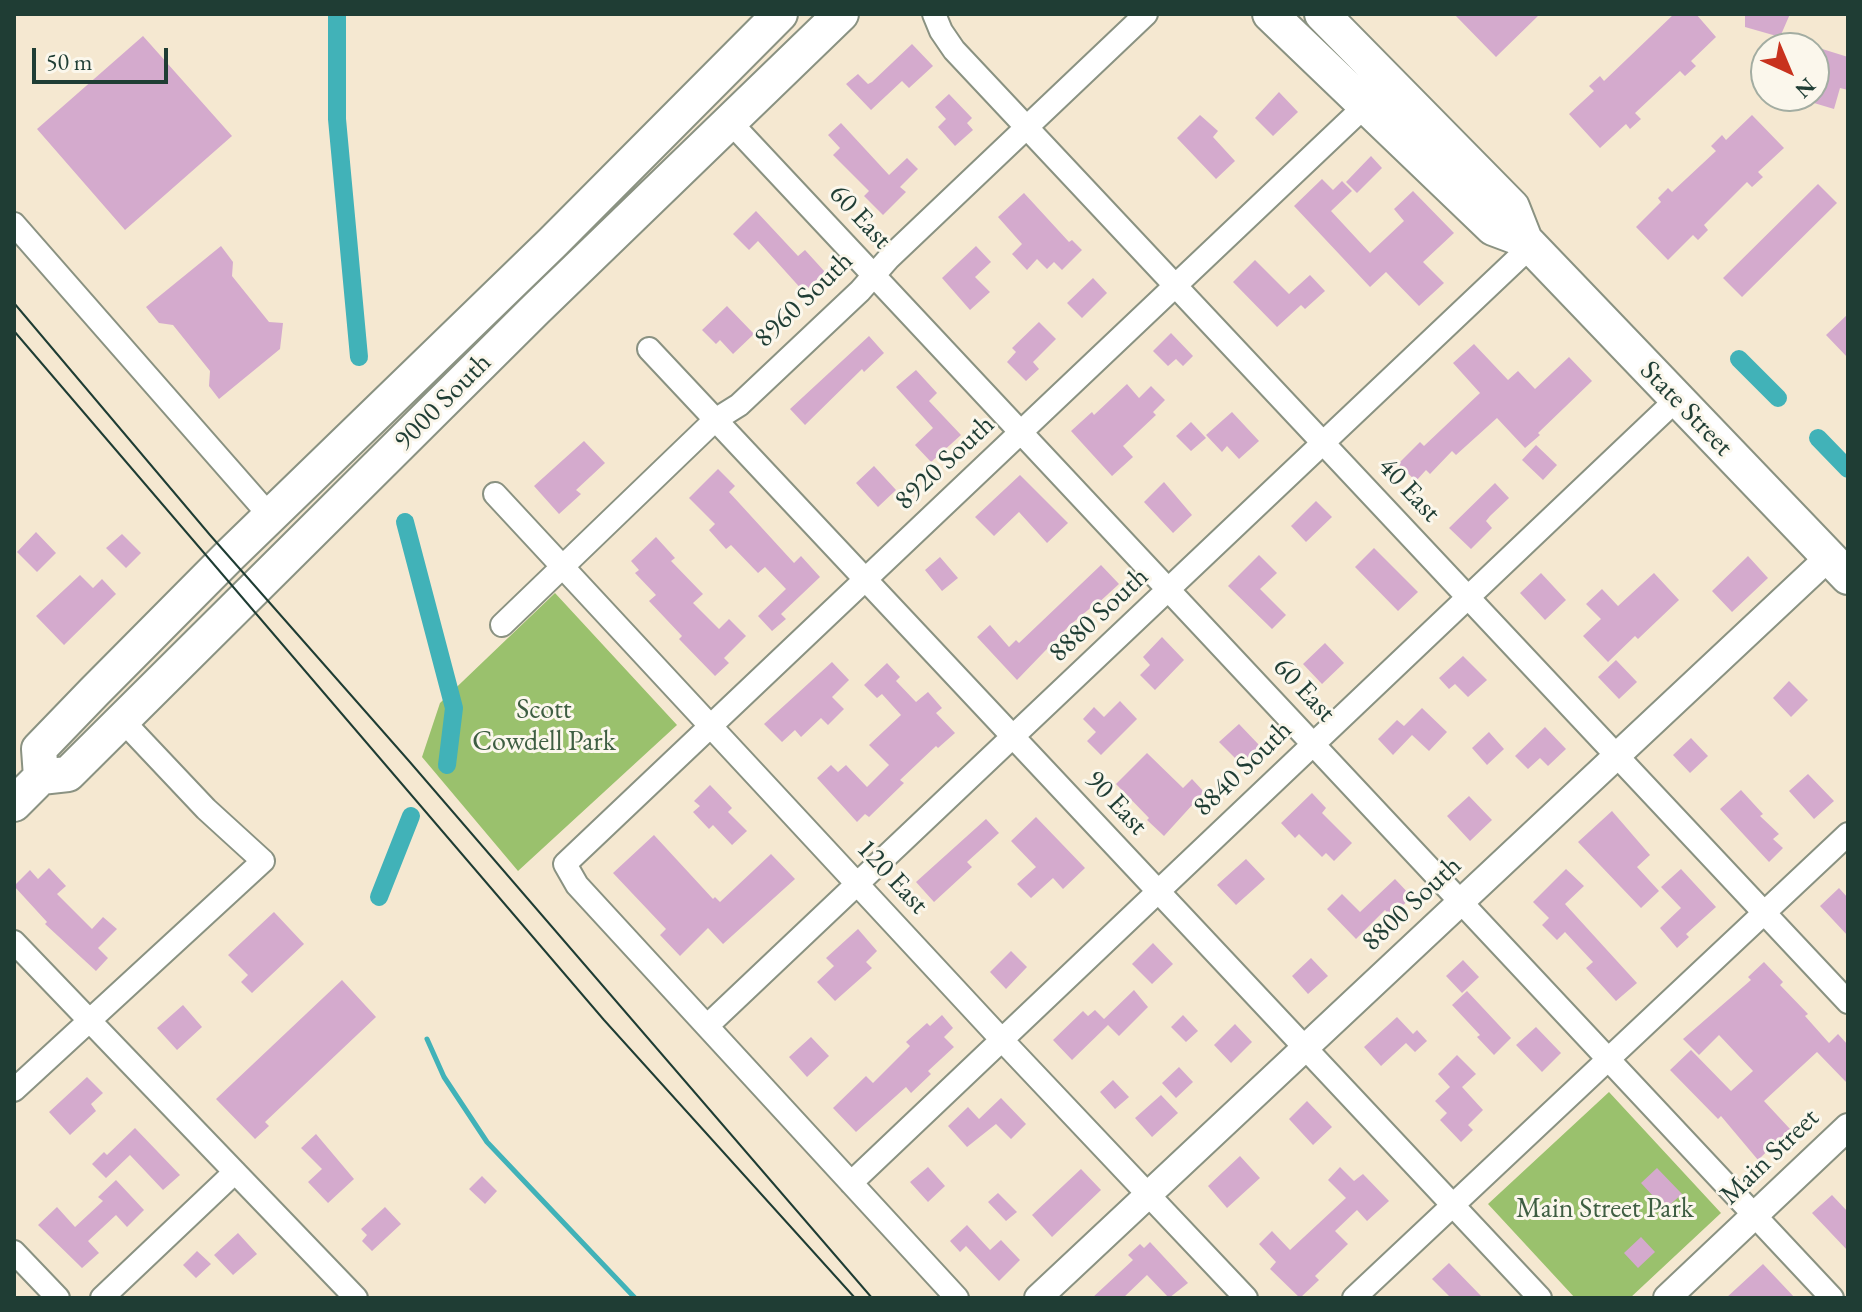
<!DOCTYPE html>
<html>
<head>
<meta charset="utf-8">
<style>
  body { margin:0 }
  #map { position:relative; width:1862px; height:1312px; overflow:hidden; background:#f5e8d1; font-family:"EB Garamond",serif }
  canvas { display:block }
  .frame { position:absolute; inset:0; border:16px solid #1f3d34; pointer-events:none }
  .north { position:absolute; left:1750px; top:32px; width:80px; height:80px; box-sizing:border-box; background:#fbf7ec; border:2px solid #a3ada2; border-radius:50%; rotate:136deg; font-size:22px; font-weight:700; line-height:32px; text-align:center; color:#1f3d34 }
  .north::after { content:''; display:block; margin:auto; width:28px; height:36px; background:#c8321e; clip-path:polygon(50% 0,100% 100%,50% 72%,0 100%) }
  .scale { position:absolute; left:32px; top:48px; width:136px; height:36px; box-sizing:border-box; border:4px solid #1f3d34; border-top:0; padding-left:10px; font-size:24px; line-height:28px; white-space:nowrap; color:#1f3d34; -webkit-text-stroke:6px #fbf7ec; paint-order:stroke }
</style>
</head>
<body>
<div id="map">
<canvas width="1862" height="1312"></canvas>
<div class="frame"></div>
<div class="north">N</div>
<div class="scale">50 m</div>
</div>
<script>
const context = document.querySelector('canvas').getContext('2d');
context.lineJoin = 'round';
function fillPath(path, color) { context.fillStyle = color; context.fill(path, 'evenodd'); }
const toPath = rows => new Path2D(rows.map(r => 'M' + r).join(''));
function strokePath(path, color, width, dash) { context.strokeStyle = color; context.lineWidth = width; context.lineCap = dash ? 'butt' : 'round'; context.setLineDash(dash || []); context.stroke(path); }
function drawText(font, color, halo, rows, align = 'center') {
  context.font = font + ' "EB Garamond",serif'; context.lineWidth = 6; context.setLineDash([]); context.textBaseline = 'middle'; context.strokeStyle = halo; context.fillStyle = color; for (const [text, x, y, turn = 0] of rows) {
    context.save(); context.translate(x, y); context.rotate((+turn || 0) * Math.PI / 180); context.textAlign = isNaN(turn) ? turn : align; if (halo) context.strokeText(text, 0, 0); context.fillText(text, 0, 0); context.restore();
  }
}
fillPath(toPath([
  [555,593,677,725,518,871,422,757,440,703],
  [1609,1092,1721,1213,1630,1298,1575,1298,1488,1204]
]), '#9ac16d');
strokePath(toPath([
  [427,1039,444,1077,487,1142,635,1298]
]), '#41b2b8', 5);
strokePath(toPath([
  [337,14,337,119,359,357],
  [1739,359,1778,398],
  [1818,438,1848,469],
  [405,522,454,708,447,765],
  [379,897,411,816]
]), '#41b2b8', 18);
fillPath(toPath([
  [1454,14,1540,14,1496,57],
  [1674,14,1696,14,1716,37,1691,61,1696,66,1685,76,1680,71,1635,113,1641,119,1630,129,1626,124,1600,148,1569,114,1594,91,1589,86,1600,76,1604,81],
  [1745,14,1790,14,1780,37,1745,27],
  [143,36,232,136,125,230,37,129],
  [912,44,933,66,909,88,902,81,871,110,846,84,858,74,868,84,872,82],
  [1819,48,1848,57,1848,90,1840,88,1834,109,1814,103,1814,64],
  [1279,92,1298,112,1273,136,1255,118],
  [949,94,972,118,967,123,973,130,955,146,938,127,946,119,935,107],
  [1200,115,1218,131,1213,137,1235,161,1216,179,1177,138],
  [1752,115,1784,148,1758,172,1763,177,1752,187,1747,182,1704,225,1708,230,1698,240,1693,235,1668,260,1636,227,1661,202,1658,198,1668,188,1672,192,1716,151,1711,146,1722,135,1726,140],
  [841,123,889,175,907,158,918,169,900,187,906,192,883,215,864,196,869,191,833,155,840,148,828,135],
  [1371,156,1382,168,1357,193,1346,182],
  [1322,179,1333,190,1342,181,1352,191,1331,211,1370,253,1404,221,1394,209,1413,191,1454,233,1423,262,1444,283,1419,306,1386,272,1370,287,1294,206],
  [1818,184,1837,203,1742,297,1723,278],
  [1024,193,1069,242,1072,240,1082,250,1062,270,1054,262,1047,269,1037,259,1027,270,1012,254,1022,244,998,217],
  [756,211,798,256,805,250,825,272,804,292,758,241,749,250,733,234],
  [221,246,233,262,232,276,269,322,283,323,280,349,219,399,209,386,210,371,173,325,159,323,146,307],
  [976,246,991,262,975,277,990,292,970,310,942,278],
  [1255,260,1289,294,1310,275,1325,291,1305,309,1301,305,1277,327,1233,282],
  [1093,278,1107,293,1082,318,1067,303],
  [727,306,754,334,733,354,720,340,716,344,702,330],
  [1848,314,1848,358,1826,335],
  [1039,322,1056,339,1033,362,1039,369,1026,381,1007,362,1016,352,1012,348],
  [1171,333,1193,356,1183,366,1176,359,1168,366,1153,351],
  [869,336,884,353,864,372,862,369,805,425,790,409],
  [1474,344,1508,380,1518,371,1535,389,1569,357,1592,381,1538,433,1540,435,1525,448,1497,418,1456,455,1452,451,1430,474,1426,470,1416,481,1398,464,1420,442,1424,446,1480,393,1453,363],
  [916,370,937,393,929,401,961,435,931,462,915,445,933,428,896,387],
  [1127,384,1139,398,1151,386,1165,400,1153,412,1156,415,1123,446,1133,457,1112,476,1071,431,1092,412,1094,415],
  [1232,412,1259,441,1239,459,1227,446,1222,452,1206,435],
  [1191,422,1206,438,1191,451,1176,436],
  [584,441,605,463,576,490,581,494,559,514,534,486],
  [1536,445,1557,465,1543,480,1522,460],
  [874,466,896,490,878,507,856,483],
  [718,469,735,486,729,492,794,563,801,556,820,577,781,614,786,619,772,631,758,616,786,589,765,567,758,573,731,545,726,549,709,530,715,524,689,498],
  [1020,475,1068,523,1047,543,1019,512,994,536,975,517],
  [1164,482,1192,515,1173,533,1144,502],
  [1495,483,1509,498,1490,516,1486,521,1492,528,1471,549,1449,528],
  [1316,501,1332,517,1306,542,1291,526],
  [36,532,56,553,37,572,17,552],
  [122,534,141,553,126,568,106,548],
  [656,537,675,558,671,561,703,594,693,603,719,629,729,619,746,636,724,658,729,663,715,676,679,639,682,636,649,601,656,595,635,573,639,570,631,561],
  [1374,548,1418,592,1398,611,1355,567],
  [1259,555,1277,573,1260,589,1286,615,1272,629,1228,586],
  [1748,556,1768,578,1732,612,1712,591],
  [940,557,958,578,942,591,925,570],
  [1101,565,1119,584,1095,606,1094,605,1070,625,1017,680,977,637,990,625,1009,647,1016,640,1019,643],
  [1541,573,1566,600,1545,620,1520,593],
  [1654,573,1679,600,1638,639,1635,636,1608,662,1583,636,1601,619,1586,604,1602,589,1618,606],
  [80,575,93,588,102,579,116,594,64,645,36,616],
  [1162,637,1184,660,1155,690,1140,675,1150,665,1143,657],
  [1325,643,1344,663,1322,684,1303,664],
  [1463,656,1487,680,1468,697,1455,684,1449,689,1439,678],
  [1616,660,1637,682,1619,699,1598,677],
  [832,662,849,680,832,697,844,709,828,725,821,718,801,737,795,730,782,742,764,724],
  [887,663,900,677,896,681,916,702,928,692,942,708,936,713,955,733,938,748,936,746,900,780,904,783,869,817,865,814,857,822,817,778,831,765,838,772,846,765,867,787,889,765,869,745,901,715,882,694,877,698,864,685],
  [1789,681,1808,700,1791,717,1773,698],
  [1120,701,1137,719,1101,755,1087,741,1096,732,1083,719,1094,707,1104,717],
  [1422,708,1447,732,1429,751,1412,735,1393,755,1378,739,1397,720,1404,726],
  [1239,724,1260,746,1241,764,1219,742],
  [1545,727,1566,749,1548,766,1540,758,1528,769,1515,756],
  [1489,732,1504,749,1487,765,1472,748],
  [1691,738,1708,756,1690,773,1673,755],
  [1147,753,1183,788,1192,779,1204,792,1164,836,1147,820,1149,818,1116,784],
  [1808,774,1834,801,1814,819,1789,791],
  [710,785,732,808,728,812,747,831,732,845,713,825,709,829,693,812,700,806,694,801],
  [1741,790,1763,814,1760,816,1779,834,1773,839,1783,848,1769,862,1720,809],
  [1312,793,1326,808,1322,813,1352,843,1334,861,1326,853,1322,857,1299,834,1295,838,1281,823],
  [1469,796,1492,820,1470,841,1447,816],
  [1612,811,1650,855,1637,867,1659,891,1641,908,1578,842],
  [1036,817,1085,868,1063,889,1053,878,1031,898,1017,884,1036,867,1011,841],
  [986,819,999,833,967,862,972,867,934,902,916,882],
  [654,835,713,899,715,897,720,902,771,854,795,879,723,944,708,928,680,956,660,935,666,929,613,873],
  [1246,859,1265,879,1236,905,1217,885],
  [49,868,66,886,57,894,92,929,103,917,117,929,98,948,108,958,96,971,45,924,47,922,14,886,30,870,38,879],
  [1566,869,1584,886,1565,904,1637,983,1616,1001,1586,968,1593,962,1565,932,1557,940,1542,925,1549,918,1533,902],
  [1681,869,1716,907,1686,934,1689,937,1677,948,1660,928,1681,908,1661,887],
  [1395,879,1412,897,1391,916,1385,910,1356,939,1327,909,1342,894,1360,912],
  [1839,888,1848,898,1848,936,1820,906],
  [274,912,304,944,252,993,241,982,248,975,228,955],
  [858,929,877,951,866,962,872,968,835,1001,817,982,834,966,826,958],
  [1153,943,1173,964,1152,984,1132,964],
  [1011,951,1027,967,1006,989,990,972],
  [1311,958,1328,976,1308,994,1292,976],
  [1463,960,1479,977,1462,993,1446,976],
  [1764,962,1783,982,1780,985,1808,1014,1805,1016,1829,1043,1838,1034,1848,1045,1848,1084,1817,1052,1764,1101,1790,1129,1758,1160,1721,1116,1718,1119,1670,1070,1691,1050,1731,1091,1753,1071,1719,1035,1699,1055,1683,1039,1751,980,1748,977],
  [342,980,376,1017,265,1122,269,1126,255,1139,216,1099],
  [1134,990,1148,1007,1119,1036,1108,1025,1072,1060,1053,1040,1083,1011,1088,1016,1095,1010,1104,1019],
  [1467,991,1511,1038,1494,1055,1477,1037,1480,1035,1452,1005],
  [183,1005,202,1027,177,1050,157,1028],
  [942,1015,953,1028,944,1037,954,1047,928,1071,931,1074,911,1093,906,1087,856,1132,833,1108,866,1076,873,1083,910,1046,906,1042,927,1023,930,1026],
  [1183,1015,1198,1031,1186,1042,1171,1027],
  [1397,1017,1413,1034,1417,1030,1427,1041,1415,1052,1406,1043,1381,1066,1364,1047],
  [1235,1024,1252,1042,1231,1063,1214,1045],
  [1536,1027,1561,1053,1542,1072,1516,1045],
  [811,1037,829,1056,807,1077,789,1057],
  [1457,1055,1476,1074,1462,1087,1483,1110,1468,1125,1473,1130,1461,1142,1440,1120,1447,1113,1435,1101,1450,1087,1438,1074],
  [1179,1067,1193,1082,1176,1098,1162,1083],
  [87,1077,103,1093,91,1104,96,1111,70,1135,49,1112],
  [1113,1080,1129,1097,1115,1109,1100,1092],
  [1161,1095,1178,1113,1152,1137,1135,1118],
  [1001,1098,1026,1124,1011,1139,996,1124,967,1147,948,1126,968,1107,979,1119],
  [1307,1101,1332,1127,1313,1145,1289,1119],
  [135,1128,180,1175,163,1190,130,1155,106,1178,92,1164,104,1152,107,1155],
  [316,1134,354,1179,328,1203,308,1182,322,1169,301,1148],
  [1240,1156,1260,1178,1227,1208,1208,1186],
  [928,1167,945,1186,928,1202,910,1182],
  [1340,1167,1354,1181,1363,1174,1389,1201,1367,1221,1357,1210,1335,1231,1348,1244,1315,1276,1319,1280,1300,1298,1270,1269,1276,1262,1259,1244,1272,1231,1290,1250,1346,1198,1328,1180],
  [1657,1168,1682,1194,1665,1209,1641,1183],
  [1081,1169,1101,1190,1052,1237,1032,1215],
  [482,1176,497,1191,485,1204,469,1189],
  [116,1180,144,1210,127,1227,116,1215,88,1241,99,1253,82,1268,38,1225,57,1207,75,1227,103,1201,98,1197],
  [998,1193,1017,1212,1006,1221,988,1202],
  [1832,1195,1848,1212,1848,1251,1812,1213],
  [385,1207,401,1224,372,1251,362,1241,367,1235,361,1229],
  [967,1225,990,1250,1001,1240,1020,1260,999,1281,966,1246,960,1252,950,1241],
  [238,1233,257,1254,233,1275,214,1255],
  [1641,1237,1655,1252,1638,1268,1624,1253],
  [1150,1242,1188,1283,1169,1298,1147,1275,1123,1298,1092,1298,1133,1260,1128,1255,1140,1244,1144,1248],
  [197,1251,211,1264,196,1278,183,1265],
  [1449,1263,1483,1298,1451,1298,1432,1279],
  [1763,1264,1795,1298,1726,1298]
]), '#d4aacd');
const minor = toPath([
  [934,14,941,31,954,50,1848,1002],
  [731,123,1832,1298],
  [14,224,270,516],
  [649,349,1540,1298],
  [495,494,1002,1040,1246,1298],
  [502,625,715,420,739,405,860,291,889,258,1146,14],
  [14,942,356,1298],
  [707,1026,1531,246],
  [14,1090,263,861,206,809,121,719],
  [851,1183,1677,399],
  [14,1252,58,1298],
  [102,1298,235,1172],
  [957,1298,577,885,565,864,1366,105],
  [1354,1298,1848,834]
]);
const tertiary = toPath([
  [1038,1298,1829,557],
  [1667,1298,1848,1127]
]);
const primary = toPath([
  [1270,14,1493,228,1525,240],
  [1322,14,1512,207,1525,240,1848,577],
  [41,777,39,749,94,692,230,555,552,243,780,14],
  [14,804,41,777,68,774,536,309,841,14]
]);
strokePath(minor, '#8a9282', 26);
strokePath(tertiary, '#8a9282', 30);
strokePath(primary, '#8a9282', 38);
strokePath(minor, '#fff', 22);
strokePath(tertiary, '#fff', 26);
strokePath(primary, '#fff', 34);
strokePath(toPath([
  [14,303,210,535,409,761,872,1298],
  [14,331,604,1020,855,1298]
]), '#1f3d34', 2);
drawText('28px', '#1f3d34', '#fbf7ec', [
  ["60 East",860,217,47],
  ["8960 South",804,300,-44],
  ["9000 South",443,402,-45],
  ["State Street",1686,409,46],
  ["8920 South",945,463,-43],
  ["40 East",1409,490,47],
  ["8880 South",1099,615,-43],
  ["60 East",1304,690,47],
  ["8840 South",1243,769,-44],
  ["90 East",1116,803,47],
  ["120 East",892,877,47],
  ["8800 South",1412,904,-43],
  ["Main Street",1770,1157,-44]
]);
drawText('28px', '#3e5e42', '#fbf7ec', [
  ["Scott",544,710],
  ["Cowdell Park",544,742],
  ["Main Street Park",1605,1209]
]);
</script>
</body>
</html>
